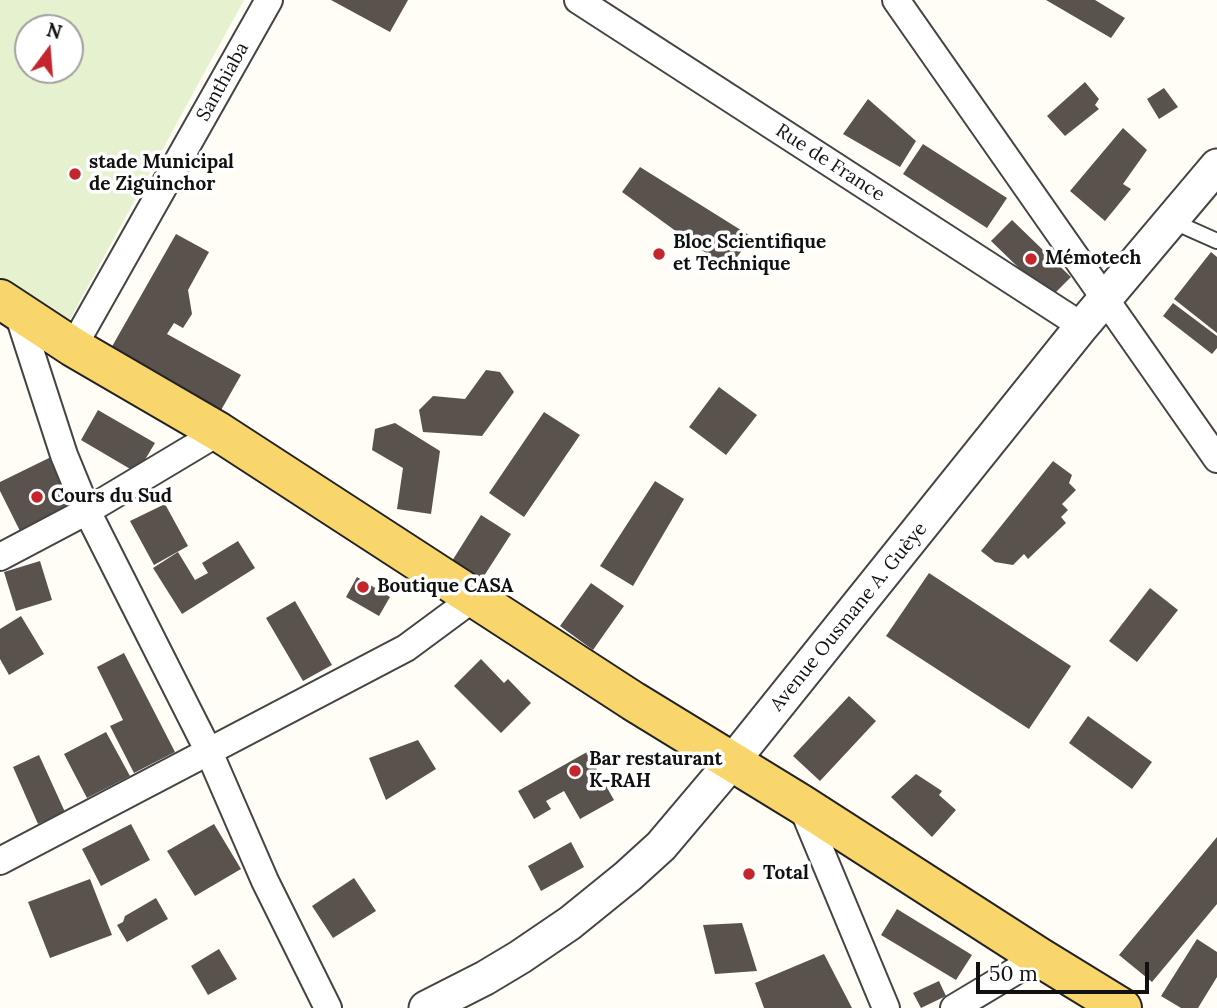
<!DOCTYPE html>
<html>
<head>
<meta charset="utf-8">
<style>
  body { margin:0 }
  #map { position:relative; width:1217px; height:1008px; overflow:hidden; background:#fffdf5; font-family:Lora,serif }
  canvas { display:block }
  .north { position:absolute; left:14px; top:14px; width:70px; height:70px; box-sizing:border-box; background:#fff; border:2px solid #a0a0a0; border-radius:50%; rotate:16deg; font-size:19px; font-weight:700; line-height:28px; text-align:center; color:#111 }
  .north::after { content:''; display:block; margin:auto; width:24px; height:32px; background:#c4262e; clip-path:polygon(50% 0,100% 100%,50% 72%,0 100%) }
  .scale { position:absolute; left:976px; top:962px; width:173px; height:32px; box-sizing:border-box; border:4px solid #111; border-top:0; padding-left:9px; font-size:21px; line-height:24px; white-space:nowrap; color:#111; -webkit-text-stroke:5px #fff; paint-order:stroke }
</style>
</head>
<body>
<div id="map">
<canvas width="1217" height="1008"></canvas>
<div class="north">N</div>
<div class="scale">50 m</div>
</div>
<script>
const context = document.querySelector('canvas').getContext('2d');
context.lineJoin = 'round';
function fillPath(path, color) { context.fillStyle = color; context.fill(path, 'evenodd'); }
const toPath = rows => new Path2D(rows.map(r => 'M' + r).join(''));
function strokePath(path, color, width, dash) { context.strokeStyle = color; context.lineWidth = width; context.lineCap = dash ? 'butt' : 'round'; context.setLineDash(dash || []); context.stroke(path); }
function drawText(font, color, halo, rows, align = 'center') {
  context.font = font + ' Lora,serif'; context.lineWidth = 7; context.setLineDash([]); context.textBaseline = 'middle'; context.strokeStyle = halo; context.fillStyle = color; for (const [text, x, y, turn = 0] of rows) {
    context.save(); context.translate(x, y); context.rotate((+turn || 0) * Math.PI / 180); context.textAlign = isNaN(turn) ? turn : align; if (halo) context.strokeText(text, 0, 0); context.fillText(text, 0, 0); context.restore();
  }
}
fillPath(toPath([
  [0,0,244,0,69,321,0,278],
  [28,28,70,28,70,70,28,70]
]), '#e6f2cf');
fillPath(toPath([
  [331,0,408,0,390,32],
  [1046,0,1095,0,1125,18,1111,38],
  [1085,82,1099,99,1095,105,1099,109,1065,136,1047,116],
  [1164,88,1178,107,1159,119,1147,99],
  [868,99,916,141,900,167,843,134],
  [1123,128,1147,150,1123,184,1131,189,1105,221,1070,191],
  [923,144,1007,198,987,228,903,174],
  [640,167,752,237,728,269,622,192],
  [1012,220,1071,277,1050,298,991,241],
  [176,234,209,252,188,290,192,314,183,328,174,323,167,334,241,375,220,412,110,350],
  [1211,252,1217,257,1217,333,1174,299],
  [1173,303,1217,336,1217,348,1212,354,1163,316],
  [486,370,500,372,514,392,482,436,423,432,419,410,433,396,465,399],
  [719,387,757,415,726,455,689,427],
  [98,410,155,443,137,473,81,440],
  [544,412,580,435,524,517,489,493],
  [395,423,440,451,431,514,397,509,403,468,372,450,375,429],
  [51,457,75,503,20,531,0,491,0,482],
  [1053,461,1072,475,1069,483,1076,490,1062,504,1068,510,1061,517,1066,523,1028,559,1024,554,1013,565,995,562,981,551],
  [655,481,684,499,633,586,600,566],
  [165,504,188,546,154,565,130,521],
  [481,515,511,534,482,579,452,561],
  [238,541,255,568,182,614,153,568,178,552,195,580,208,573,202,563],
  [40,561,52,600,16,611,4,572],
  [929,573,1071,666,1029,729,886,636],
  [357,577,390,597,379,616,346,597],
  [591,583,624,606,593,650,560,626],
  [1150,588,1178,610,1137,662,1109,641],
  [295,601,332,665,303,681,266,618],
  [21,616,44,654,9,675,0,659,0,629],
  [124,653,175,752,134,773,110,726,123,720,97,667],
  [481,659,504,683,508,679,531,703,501,733,454,686],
  [849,696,876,721,820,781,793,756],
  [1088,716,1152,762,1132,789,1069,743],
  [106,732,130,776,87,798,64,754],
  [418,740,436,769,386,800,369,758],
  [587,752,614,800,580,819,564,791,546,801,551,809,534,819,518,791],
  [39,755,65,812,38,824,13,767],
  [916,774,942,791,939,795,956,810,932,837,891,797],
  [131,824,150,860,101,886,82,849],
  [214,824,241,869,195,896,167,851],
  [1217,837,1217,904,1152,982,1119,955],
  [571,842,584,867,541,891,528,866],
  [354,878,376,911,333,938,312,906],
  [90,879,112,935,50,958,28,902],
  [156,898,168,919,127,942,117,925,123,922,125,916],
  [897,909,972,955,956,980,881,935],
  [742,923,757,971,715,974,703,925],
  [1197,939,1217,952,1217,977,1198,1008,1181,1008,1161,996],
  [219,949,237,979,208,995,191,966],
  [824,954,852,1008,764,1008,755,983],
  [939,981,946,996,921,1008,913,993]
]), '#5a524d');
const service = toPath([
  [1172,221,1217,241]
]);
const minor = toPath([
  [578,0,1082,326],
  [896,0,1217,459],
  [17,310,64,455,87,511,209,752,265,881,328,1008],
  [73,347,269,0],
  [0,557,87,511,219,432],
  [801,804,886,1008],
  [0,861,406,648,475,597],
  [954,1008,1039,957]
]);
const tertiary = toPath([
  [426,1008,485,978,520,957,570,923,628,876,661,846,732,762,1082,326,1217,166]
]);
const primary = toPath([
  [0,299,73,347,219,432,633,701,801,804,1039,957,1122,1008]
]);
strokePath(service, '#444', 18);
strokePath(minor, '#444', 30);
strokePath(tertiary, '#444', 37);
strokePath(primary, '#222', 42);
strokePath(service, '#fff', 14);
strokePath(minor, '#fff', 26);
strokePath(tertiary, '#fff', 33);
strokePath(primary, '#f9d66b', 38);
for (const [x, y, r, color] of [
  [75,174,7,"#c4262e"],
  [659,254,7,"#c4262e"],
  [1031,259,7,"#c4262e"],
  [37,497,7,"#c4262e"],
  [363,587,7,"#c4262e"],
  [575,771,7,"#c4262e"],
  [749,874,7,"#c4262e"]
]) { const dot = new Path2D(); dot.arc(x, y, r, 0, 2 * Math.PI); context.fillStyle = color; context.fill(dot); strokePath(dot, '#fff', 2.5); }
drawText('19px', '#111', '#fff', [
  ["Santhiaba",223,82,-61],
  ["Rue de France",830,163,33],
  ["Avenue Ousmane A. Guèye",849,617,-51]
]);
drawText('bold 19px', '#111', '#fff', [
  ["stade Municipal",89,163],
  ["de Ziguinchor",89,185],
  ["Bloc Scientifique",673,243],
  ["et Technique",673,265],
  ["Mémotech",1045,259],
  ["Cours du Sud",51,497],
  ["Boutique CASA",377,587],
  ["Bar restaurant",589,760],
  ["K-RAH",589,782],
  ["Total",763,874]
], 'left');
</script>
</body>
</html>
